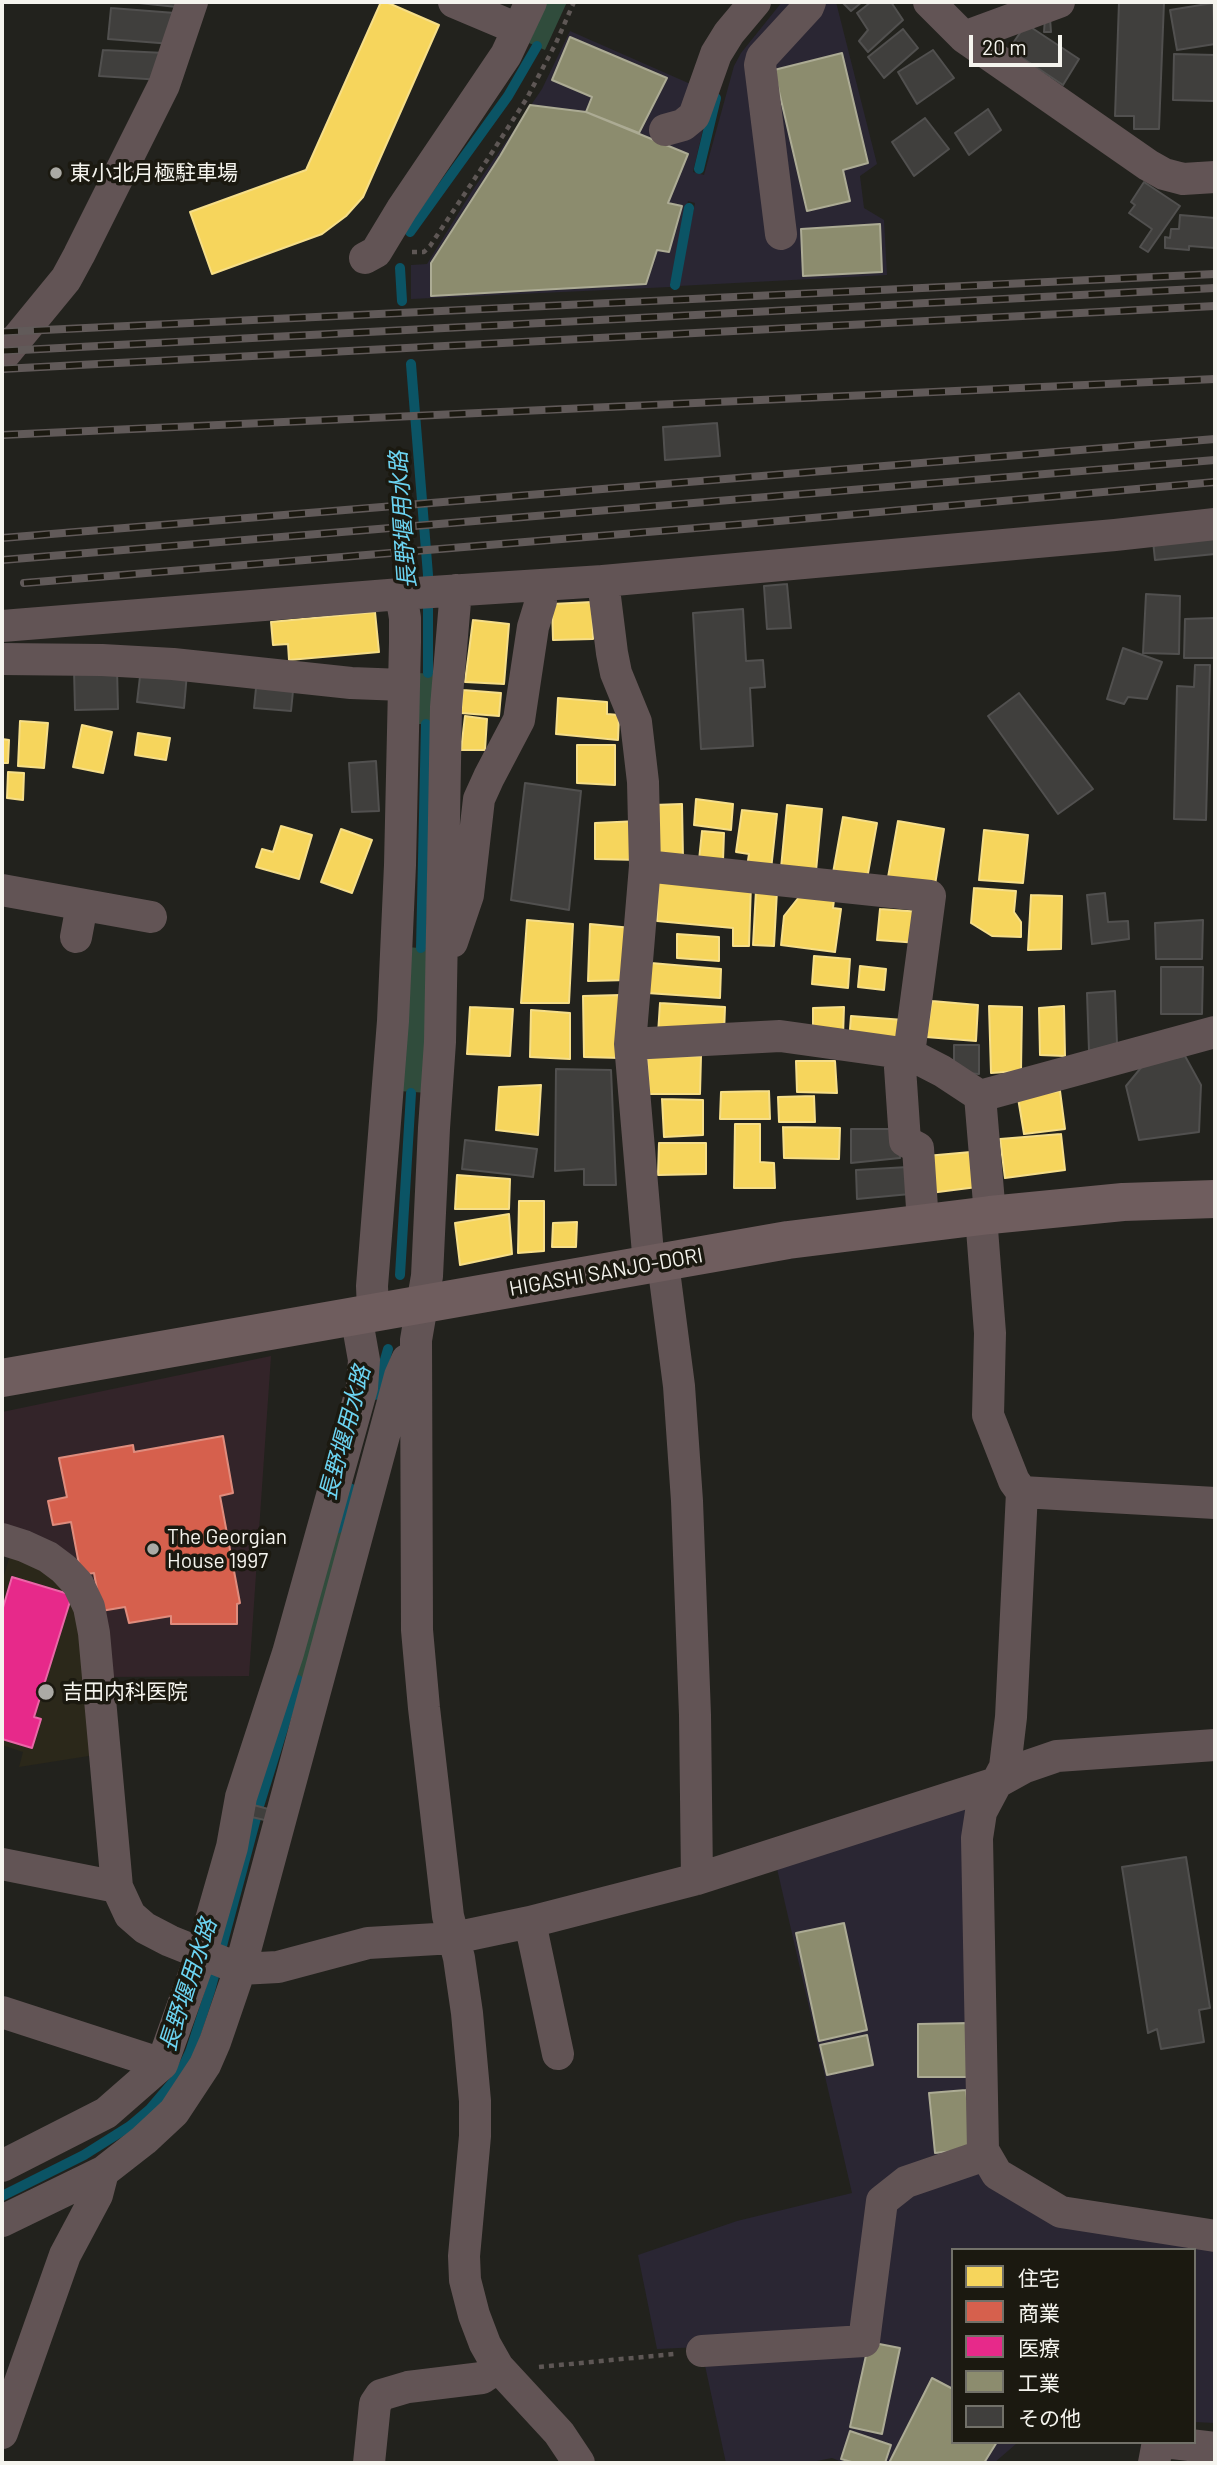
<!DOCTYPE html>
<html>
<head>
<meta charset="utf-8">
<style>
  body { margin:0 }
  #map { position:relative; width:1217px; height:2465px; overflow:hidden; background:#22221d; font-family:Barlow,"Noto Sans JP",sans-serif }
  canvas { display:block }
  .frame { position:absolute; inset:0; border:4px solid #f5f4ee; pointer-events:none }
  .legend { position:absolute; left:951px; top:2248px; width:245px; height:196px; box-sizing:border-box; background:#1b1910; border:2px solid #727169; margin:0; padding:9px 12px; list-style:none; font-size:21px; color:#f5f4ee }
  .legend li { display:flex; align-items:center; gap:14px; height:35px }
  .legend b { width:35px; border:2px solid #727169 }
  .scale { position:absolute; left:969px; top:35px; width:93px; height:32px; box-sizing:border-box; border:4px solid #f5f4ee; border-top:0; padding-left:9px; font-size:21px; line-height:24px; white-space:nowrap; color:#f5f4ee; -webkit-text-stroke:5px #1b1910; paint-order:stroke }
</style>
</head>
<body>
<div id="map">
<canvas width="1217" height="2465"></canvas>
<div class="frame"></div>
<ul class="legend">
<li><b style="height:19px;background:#f6d55c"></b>住宅</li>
<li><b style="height:19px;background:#d6604d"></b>商業</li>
<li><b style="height:19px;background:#e7298a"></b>医療</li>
<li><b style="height:19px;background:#8c8c6e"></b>工業</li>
<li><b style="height:19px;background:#403f3d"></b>その他</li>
</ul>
<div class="scale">20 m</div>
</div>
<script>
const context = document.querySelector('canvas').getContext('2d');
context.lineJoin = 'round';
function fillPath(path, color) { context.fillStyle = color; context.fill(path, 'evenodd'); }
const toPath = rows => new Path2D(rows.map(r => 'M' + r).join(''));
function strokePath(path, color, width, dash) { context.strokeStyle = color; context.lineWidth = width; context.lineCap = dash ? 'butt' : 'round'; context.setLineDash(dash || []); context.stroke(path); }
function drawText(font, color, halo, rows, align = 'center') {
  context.font = font + ' Barlow,"Noto Sans JP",sans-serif'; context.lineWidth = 7; context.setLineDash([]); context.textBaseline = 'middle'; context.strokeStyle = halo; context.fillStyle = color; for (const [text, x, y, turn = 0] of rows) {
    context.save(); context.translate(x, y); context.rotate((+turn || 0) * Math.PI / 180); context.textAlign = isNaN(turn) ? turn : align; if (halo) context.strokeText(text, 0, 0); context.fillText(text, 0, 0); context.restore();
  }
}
fillPath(toPath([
  [271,1356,249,1676,106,1677,2,1532,2,1412]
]), '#332429');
fillPath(toPath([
  [782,2,836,2,877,164,860,176,864,208,884,220,887,275,678,286,695,203,688,201,670,287,411,299,411,265,427,264,472,191,542,89,570,31,695,86,704,125,693,172,704,175,734,66,741,53],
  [971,1800,991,2178,1215,2242,1215,2423,1194,2422,1194,2250,953,2250,953,2442,1016,2442,1016,2444,994,2463,845,2463,832,2458,807,2463,726,2463,701,2347,657,2349,638,2255,737,2221,852,2193,775,1860]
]), '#2a2633');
fillPath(toPath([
  [11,1552,72,1586,95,1755,19,1767,23,1752,2,1745,2,1582]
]), '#2b281a');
fillPath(toPath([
  [547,2,567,2,545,50,529,43],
  [416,673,441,674,440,724,415,724],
  [406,947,434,949,428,1093,399,1091],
  [331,1526,350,1531,308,1682,289,1677]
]), '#304c3c');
const homes = toPath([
  [381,2,386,2,439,25,363,197,346,216,322,234,212,274,190,212,306,170,381,2],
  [592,602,593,639,553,640,552,604,592,602],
  [375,612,379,652,289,660,288,644,273,645,271,622,375,612],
  [473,620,509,624,504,684,465,682,473,620],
  [463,690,501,693,499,716,461,713,463,690],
  [558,698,607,702,607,714,619,715,618,740,556,734,558,698],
  [465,716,487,719,485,750,461,750,465,716],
  [20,721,48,723,44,768,18,766,20,721],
  [82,725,112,732,103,773,73,767,82,725],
  [138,733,170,738,166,760,135,755,138,733],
  [2,739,9,740,8,763,2,763,2,739],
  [577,745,615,745,615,785,577,783,577,745],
  [8,772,24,773,23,800,7,798,8,772],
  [696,799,733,804,731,830,694,825,696,799],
  [682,804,683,859,657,858,653,805,682,804],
  [787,805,822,809,816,871,781,868,787,805],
  [742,810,777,814,771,870,747,867,749,854,736,852,742,810],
  [843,817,877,823,867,879,833,873,843,817],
  [639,821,640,860,595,859,595,823,639,821],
  [898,821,944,829,934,891,887,883,898,821],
  [281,826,312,835,299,879,256,867,262,849,273,852,281,826],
  [341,829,372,840,352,893,321,882,341,829],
  [984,830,1028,835,1023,883,979,880,984,830],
  [702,831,724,833,723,861,699,860,702,831],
  [658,873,751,884,749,946,733,946,733,928,657,921,658,873],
  [974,888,1016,891,1014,912,1021,922,1021,937,992,936,971,923,974,888],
  [756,890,777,891,774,946,753,945,756,890],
  [1031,895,1062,896,1061,949,1028,950,1031,895],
  [799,897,834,900,833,908,841,909,835,952,781,945,784,916,799,897],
  [880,909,921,912,919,943,877,940,880,909],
  [527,920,573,924,569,1003,521,1003,527,920],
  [590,924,632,928,628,980,588,981,590,924],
  [677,934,719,937,719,961,677,958,677,934],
  [814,956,850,959,848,988,812,984,814,956],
  [651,963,721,969,720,998,647,993,651,963],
  [860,966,886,969,884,990,858,987,860,966],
  [621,995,620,1058,584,1057,583,996,621,995],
  [932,1001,978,1005,976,1041,926,1037,932,1001],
  [660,1003,725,1007,724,1033,658,1034,660,1003],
  [989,1006,1022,1007,1021,1071,991,1073,989,1006],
  [1064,1006,1065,1056,1040,1055,1039,1008,1064,1006],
  [470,1007,513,1009,510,1056,467,1054,470,1007],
  [844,1007,843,1036,813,1036,813,1008,844,1007],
  [531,1010,570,1013,570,1059,530,1057,531,1010],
  [851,1016,904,1020,902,1045,849,1042,851,1016],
  [701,1056,700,1094,649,1094,647,1057,701,1056],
  [796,1061,835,1061,837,1093,797,1092,796,1061],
  [541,1085,538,1135,496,1130,499,1087,541,1085],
  [769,1091,770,1119,720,1119,721,1092,769,1091],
  [1060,1091,1065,1129,1024,1134,1018,1098,1060,1091],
  [814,1096,815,1122,779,1122,778,1097,814,1096],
  [662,1099,703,1100,703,1135,664,1137,662,1099],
  [735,1124,760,1124,760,1162,774,1163,775,1188,734,1188,735,1124],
  [783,1127,840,1128,839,1159,784,1158,783,1127],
  [1061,1134,1065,1170,1005,1178,1000,1139,1061,1134],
  [659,1143,706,1143,706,1174,658,1175,659,1143],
  [982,1151,985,1186,930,1193,926,1156,982,1151],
  [457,1175,510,1179,509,1209,455,1209,457,1175],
  [519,1201,544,1201,544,1251,518,1253,519,1201],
  [509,1214,512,1254,460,1265,455,1223,509,1214],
  [577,1222,576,1247,552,1247,553,1223,577,1222]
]);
fillPath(homes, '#f6d55c');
strokePath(homes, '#f6de88', 2);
const shops = toPath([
  [223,1436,233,1493,220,1496,240,1603,237,1604,237,1624,171,1624,171,1616,129,1623,125,1607,101,1611,94,1573,81,1575,71,1522,53,1525,48,1501,67,1497,59,1458,133,1445,134,1452,223,1436]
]);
fillPath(shops, '#d6604d');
strokePath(shops, '#df8c7d', 2);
const health = toPath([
  [12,1577,72,1595,34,1717,41,1719,32,1748,2,1739,2,1611,12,1577]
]);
fillPath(health, '#e7298a');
strokePath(health, '#eb66a8', 2);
const industry = toPath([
  [570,37,667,78,639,133,586,112,592,97,552,80,570,37],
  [842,53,868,163,843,170,850,201,807,211,774,70,842,53],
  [530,105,586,112,688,154,668,203,682,206,669,252,657,250,646,284,431,296,431,263,500,156,530,105],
  [880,224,882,272,803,276,801,229,880,224],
  [844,1923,867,2030,819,2041,796,1933,844,1923],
  [969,2023,970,2077,918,2077,918,2024,969,2023],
  [867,2035,873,2065,827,2075,820,2045,867,2035],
  [966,2090,973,2149,935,2153,929,2093,966,2090],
  [869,2342,900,2348,882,2434,850,2427,869,2342],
  [932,2378,953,2389,953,2442,997,2442,984,2463,889,2463,932,2378],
  [850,2431,891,2445,885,2463,855,2463,841,2459,850,2431]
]);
fillPath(industry, '#8c8c6e');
strokePath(industry, '#acab94', 2);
strokePath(toPath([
  [699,169,716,98],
  [410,232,508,96,537,46],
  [400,268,402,301],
  [675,285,689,208],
  [411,364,428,575,428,673],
  [421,948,426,724],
  [400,1275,411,1093],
  [375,1395,388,1349],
  [339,1528,350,1488],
  [259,1806,298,1680],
  [2,2196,84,2155,130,2126,150,2109,179,2075,190,2052,210,1991,256,1818]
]), '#0b5465', 10);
const building = toPath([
  [129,2,177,2,177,7,129,2],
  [842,2,862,2,851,11,842,2],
  [871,2,891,2,903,20,868,52,859,41,868,30,857,13,871,2],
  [1119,2,1164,2,1159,129,1134,129,1134,116,1115,116,1119,2],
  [1213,3,1215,44,1177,50,1170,10,1213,3],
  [111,8,175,13,172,44,108,39,111,8],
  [1045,18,1050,18,1051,32,1044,32,1045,18],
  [1026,24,1079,59,1063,85,1009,49,1026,24],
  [903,29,918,48,884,78,868,57,903,29],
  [103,50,165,53,162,80,99,76,103,50],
  [933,50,954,78,917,104,898,72,933,50],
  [1174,54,1215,55,1215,101,1173,100,1174,54],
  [988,109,1001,130,969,155,955,133,988,109],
  [925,118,949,149,914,176,892,142,925,118],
  [1144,182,1180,206,1148,252,1140,247,1152,229,1129,213,1135,205,1131,202,1144,182],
  [1180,215,1215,218,1215,248,1189,246,1189,250,1165,248,1165,237,1170,238,1171,229,1179,229,1180,215],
  [717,423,720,456,665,460,663,427,717,423],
  [1215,535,1215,554,1155,560,1153,541,1215,535],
  [787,584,791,628,767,629,764,586,787,584],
  [1146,594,1180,596,1179,654,1143,653,1146,594],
  [743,609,746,661,763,660,765,687,750,688,753,746,701,749,693,613,743,609],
  [1215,618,1215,658,1184,658,1185,619,1215,618],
  [1123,648,1162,662,1147,699,1128,697,1124,704,1107,699,1123,648],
  [1195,665,1210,665,1206,820,1174,819,1177,686,1194,687,1195,665],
  [117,668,118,709,75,710,74,669,117,668],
  [141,668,187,673,184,708,137,702,141,668],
  [257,678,294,681,291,711,254,708,257,678],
  [1019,693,1093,789,1058,814,988,716,1019,693],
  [376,761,379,811,352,812,349,763,376,761],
  [525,783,581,791,569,910,511,900,525,783],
  [1105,893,1108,922,1128,921,1129,939,1092,944,1087,895,1105,893],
  [1203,920,1202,959,1156,959,1155,923,1203,920],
  [1161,967,1203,967,1202,1014,1161,1014,1161,967],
  [1115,991,1117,1044,1089,1051,1087,993,1115,991],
  [954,1045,979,1045,979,1074,954,1072,954,1045],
  [1185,1056,1201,1085,1199,1132,1139,1140,1126,1086,1144,1064,1185,1056],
  [556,1069,611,1070,616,1185,584,1185,584,1169,555,1171,556,1069],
  [851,1129,898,1129,900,1158,851,1163,851,1129],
  [465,1140,537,1149,533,1177,462,1169,465,1140],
  [908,1167,910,1194,857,1199,856,1170,908,1167],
  [246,1803,272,1810,269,1821,243,1815,246,1803],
  [1186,1857,1210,2008,1199,2010,1204,2042,1161,2049,1157,2029,1148,2033,1122,1867,1186,1857]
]);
fillPath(building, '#403f3d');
strokePath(building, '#51504f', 2);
strokePath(toPath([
  [412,252,424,252,430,246,493,151,527,98,556,43,574,2],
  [539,2367,674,2354]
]), '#5e5755', 4.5, [5, 5]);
strokePath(toPath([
  [454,2,518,29],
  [929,2,964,37,1148,165,1164,174,1183,179,1215,177],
  [964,37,1059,2],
  [665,130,683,125,694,116,716,54,729,33,755,2],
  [781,234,760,65,762,57,808,7,810,2],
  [365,258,376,252,402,209,506,55,531,2],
  [2,357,66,279,79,255,164,85,192,2],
  [603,581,612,653,616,673,636,722,643,782,645,866,630,1044,649,1265],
  [456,590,446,707,440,1042,434,1128,427,1276,416,1340,417,1630,424,1708,448,1916,459,1958,467,2013,475,2101,475,2136,464,2256,465,2280,474,2315,485,2344,498,2367,559,2433,579,2463],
  [2,626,401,594,603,581,1115,535,1215,524],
  [2,659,102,660,173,664,351,683,403,685],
  [645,866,930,896,909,1054],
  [2,890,151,917],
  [76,937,82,905],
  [452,942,468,895,479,799,489,777,519,720,533,627,541,601,542,585],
  [630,1044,780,1036,909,1054,942,1071,980,1096,1215,1032],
  [899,1053,905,1141,918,1148,923,1223],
  [980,1096,990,1215],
  [981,1216,990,1333,988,1415,1014,1481,1022,1492,1011,1717,1005,1767,981,1812,977,1838,983,2150,997,2174,1061,2212,1215,2236],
  [663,1263,679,1386,687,1501,695,1715,697,1879],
  [373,1311,372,1286,393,1021,400,865,405,642,405,618,401,594],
  [1022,1492,1215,1503],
  [2,1539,24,1546,48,1557,64,1569,78,1584,89,1607,94,1633,117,1887,130,1915,145,1928,170,1941,240,1969,278,1967,368,1943,454,1938,530,1922,697,1879,996,1783,1025,1767,1057,1756,1215,1745],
  [2,1864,117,1887],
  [530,1922,558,2054],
  [2,2012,162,2064],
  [2,2166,106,2113,162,2064,201,1955,232,1847,241,1797,288,1653,362,1388,364,1360,356,1315],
  [2,2221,103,2172,144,2140,174,2112,205,2065,215,2042,240,1969,400,1376,407,1360],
  [702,2351,864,2341,882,2201,906,2182,985,2155],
  [2,2433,65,2255,97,2195,103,2172],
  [369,2463,375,2404,381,2395,408,2387,482,2378,498,2367],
  [1154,2463,1157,2447,1164,2442,1215,2448]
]), '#625455', 32);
strokePath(toPath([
  [2,1378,788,1240,990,1215,1123,1202,1215,1199]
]), '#6f5d5e', 38);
const rail = toPath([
  [2,332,1215,274],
  [2,351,1215,288],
  [2,369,1215,306],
  [2,435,1215,379],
  [2,538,1215,439],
  [2,560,1215,460],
  [24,583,745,524,1215,482]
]);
strokePath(rail, '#615a59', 8);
strokePath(rail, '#1b1910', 5, [16]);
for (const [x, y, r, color] of [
  [56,173,7,"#abaaa5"],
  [153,1549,7,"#abaaa5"],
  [46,1692,9,"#abaaa5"]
]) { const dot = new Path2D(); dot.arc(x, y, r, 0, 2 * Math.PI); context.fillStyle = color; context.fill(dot); strokePath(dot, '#1b1910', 2.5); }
drawText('21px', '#f5f4ee', '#1b1910', [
  ["東小北月極駐車場",70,173],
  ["The Georgian",167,1537],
  ["House 1997",167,1561],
  ["吉田内科医院",62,1692]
], 'left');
drawText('21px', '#f5f4ee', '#1b1910', [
  ["HIGASHI SANJO-DORI",606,1272,-10]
]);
drawText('italic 23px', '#6cd4f2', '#1b1910', [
  ["長野堰用水路",403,520,-94],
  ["長野堰用水路",345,1433,-75],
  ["長野堰用水路",188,1985,-72]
]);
</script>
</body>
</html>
